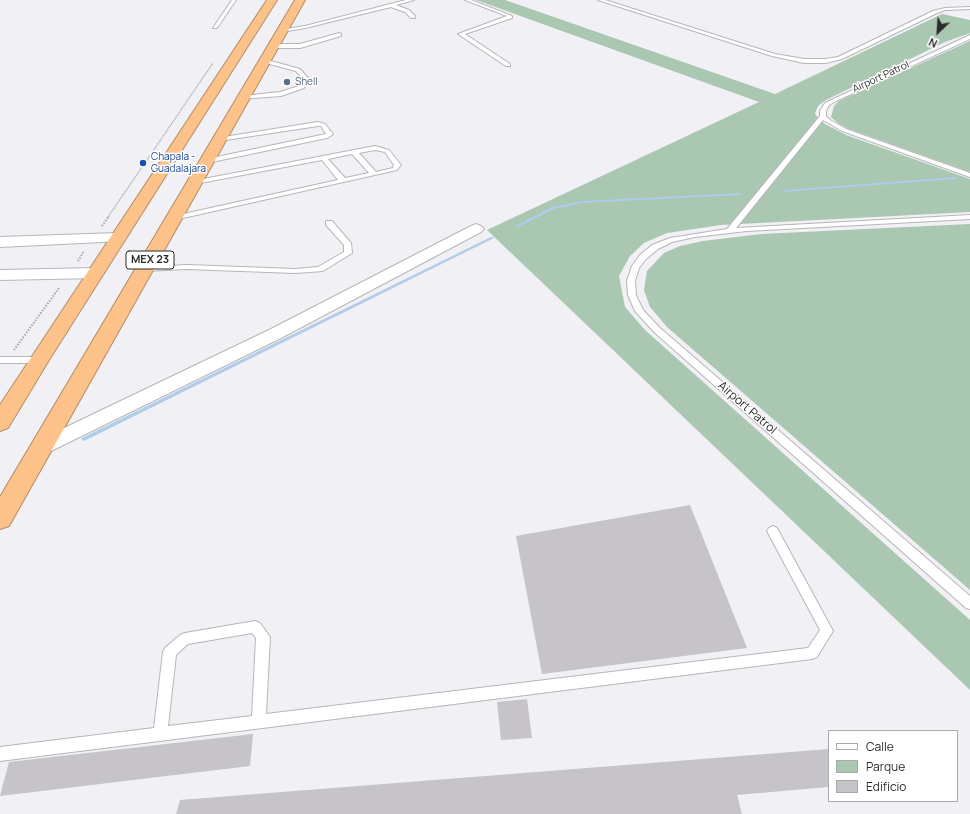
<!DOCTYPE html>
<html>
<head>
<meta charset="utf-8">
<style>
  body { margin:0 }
  #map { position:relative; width:970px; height:814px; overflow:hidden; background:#f1f0f4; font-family:Manrope,sans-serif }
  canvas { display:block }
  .legend { position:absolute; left:828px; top:730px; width:130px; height:72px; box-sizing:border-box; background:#fff; border:1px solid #aaaaab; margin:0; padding:5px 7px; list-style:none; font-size:12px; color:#2b2b2c }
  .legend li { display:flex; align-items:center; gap:8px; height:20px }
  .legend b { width:20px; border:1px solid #aaaaab }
  .north { position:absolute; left:918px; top:12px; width:40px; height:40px; -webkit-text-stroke:3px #fff; paint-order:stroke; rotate:205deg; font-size:11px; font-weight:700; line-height:16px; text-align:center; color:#2b2b2c }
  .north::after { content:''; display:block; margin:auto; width:14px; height:18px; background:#2b2b2c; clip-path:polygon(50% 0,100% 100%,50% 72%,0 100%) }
</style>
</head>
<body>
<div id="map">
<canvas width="970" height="814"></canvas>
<ul class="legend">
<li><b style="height:5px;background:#fff"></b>Calle</li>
<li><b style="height:11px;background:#a9c7b1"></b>Parque</li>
<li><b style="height:11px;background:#c6c4c8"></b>Edificio</li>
</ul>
<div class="north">N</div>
</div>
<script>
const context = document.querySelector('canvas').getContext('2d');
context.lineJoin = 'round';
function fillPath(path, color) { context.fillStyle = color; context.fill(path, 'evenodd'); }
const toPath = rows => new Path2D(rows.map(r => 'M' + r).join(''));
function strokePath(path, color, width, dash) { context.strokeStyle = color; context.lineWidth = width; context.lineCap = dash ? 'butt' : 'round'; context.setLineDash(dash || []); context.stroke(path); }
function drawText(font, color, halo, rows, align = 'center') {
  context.font = font + ' Manrope,sans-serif'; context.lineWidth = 3; context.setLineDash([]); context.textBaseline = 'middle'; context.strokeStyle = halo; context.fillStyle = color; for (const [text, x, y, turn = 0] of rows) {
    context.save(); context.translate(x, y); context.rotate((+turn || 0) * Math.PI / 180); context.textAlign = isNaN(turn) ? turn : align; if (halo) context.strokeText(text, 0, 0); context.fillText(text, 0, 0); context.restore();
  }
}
fillPath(toPath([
  [476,0,505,0,775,94,942,14,970,20,970,33,945,42,826,100,818,106,815,113,818,119,825,124,846,135,970,179,970,212,721,225,667,233,644,243,630,256,619,276,625,307,645,330,970,620,970,690,487,230,759,102],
  [970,41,970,172,849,129,839,124,831,117,834,106,839,101],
  [970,224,970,590,667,327,650,307,644,290,647,271,664,253,680,246,703,241,761,234]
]), '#a9c7b1');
fillPath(toPath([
  [955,177,956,177,956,179,784,192,782,191,784,190,955,177],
  [740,193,742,194,741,195,582,203,554,209,518,227,517,227,515,226,552,207,582,201,740,193],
  [491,237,493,237,494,238,86,440,84,441,81,439,82,438,491,237]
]), '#accdeb');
fillPath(toPath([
  [690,505,747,648,542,674,516,536],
  [527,699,532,738,501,740,497,702],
  [253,734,250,766,0,796,9,762],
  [829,749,829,787,737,795,742,814,176,814,180,800]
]), '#c6c4c8');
const lane = toPath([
  [232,0,236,0,217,28,213,28,232,0],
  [406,0,414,0,396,5,409,10,415,16,415,18,411,18,405,12,391,7,305,28,282,32,279,30,305,26,406,0],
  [465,0,471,0,512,16,512,18,465,34,510,64,510,66,506,66,458,34,507,16,465,0],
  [598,0,605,0,775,54,804,59,825,59,838,57,933,11,945,8,970,7,970,9,945,10,937,13,842,59,825,63,804,63,772,56,598,0],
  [339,33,341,34,341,36,300,48,273,48,270,46,273,44,300,44,339,33],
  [970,35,970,39,836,101,829,105,826,111,826,116,830,120,846,129,970,173,970,177,842,131,823,120,736,228,970,215,970,219,747,231,695,237,672,242,658,249,646,259,639,268,635,281,636,295,643,310,660,328,970,596,970,609,966,608,654,332,635,311,628,295,627,281,632,266,640,255,652,245,670,238,727,229,820,116,820,111,825,103,970,35],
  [264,59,300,69,308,78,304,88,281,96,241,99,240,98,243,96,280,92,299,86,302,78,296,71,262,62,261,61,264,59],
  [318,122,325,124,333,134,332,135,327,138,207,163,204,161,207,159,326,134,321,126,318,126,219,141,217,140,217,138,318,122],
  [375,146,389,150,401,165,397,170,174,220,170,218,174,216,338,180,322,160,195,184,193,183,193,181,375,146],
  [375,150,385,152,394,165,393,168,376,172,359,153,375,150],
  [352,154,369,173,345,178,328,159,352,154],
  [326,221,332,221,351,243,352,253,323,271,295,273,187,269,145,271,141,269,145,267,187,265,295,269,318,267,344,252,344,245,326,225,326,221],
  [0,357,39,357,44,360,39,363,0,363,0,357],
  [773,526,777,528,833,631,817,657,812,659,0,761,0,747,154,728,163,652,165,648,180,635,185,633,255,621,260,623,270,637,266,714,808,648,820,630,767,531,769,528,773,526],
  [252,633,256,638,252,716,168,726,176,655,188,644,252,633]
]);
const street = toPath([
  [476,224,481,226,484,229,481,232,281,338,49,452,42,454,35,452,31,447,35,442,269,330,471,226,476,224],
  [118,233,123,235,126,238,123,241,0,247,0,237,118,233],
  [96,268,102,270,104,273,102,276,96,278,0,280,0,270,96,268]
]);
const highway = toPath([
  [267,0,277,0,49,360,8,428,0,431,0,405,267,0],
  [295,0,305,0,9,526,0,529,0,497,295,0]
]);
strokePath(lane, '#b6b6b9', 2);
strokePath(street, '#b6b6b9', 2);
strokePath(highway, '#b38d69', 2);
strokePath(toPath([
  [108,217,213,63]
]), '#a7a6a9', 1.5, [1, 1]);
strokePath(toPath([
  [102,226,109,216],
  [78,261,84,251],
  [14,350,59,288]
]), '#a7a6a9', 2, [1.5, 1.5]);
fillPath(lane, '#fff');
fillPath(street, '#fff');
fillPath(highway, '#fcc28a');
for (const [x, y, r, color] of [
  [287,82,4,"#5c6f8a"],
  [143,163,4,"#1a4fb4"]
]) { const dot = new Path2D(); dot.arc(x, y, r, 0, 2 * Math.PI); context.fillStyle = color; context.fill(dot); strokePath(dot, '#fff', 1.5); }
drawText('10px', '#2b2b2c', '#fff', [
  ["Airport Patrol",881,77,-25]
]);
drawText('10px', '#4e5e75', '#fff', [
  ["Shell",295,82]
], 'left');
drawText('10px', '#164399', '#fff', [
  ["Chapala -",151,157],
  ["Guadalajara",151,169]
], 'left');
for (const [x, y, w] of [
  [150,260,48]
]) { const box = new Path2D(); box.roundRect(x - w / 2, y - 9, w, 18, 3); context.fillStyle = '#fff'; context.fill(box); strokePath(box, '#2b2b2c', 1); }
drawText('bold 11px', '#2b2b2c', null, [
  ["MEX 23",150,260]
]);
drawText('12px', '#2b2b2c', '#fff', [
  ["Airport Patrol",747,408,41]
]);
</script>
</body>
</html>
